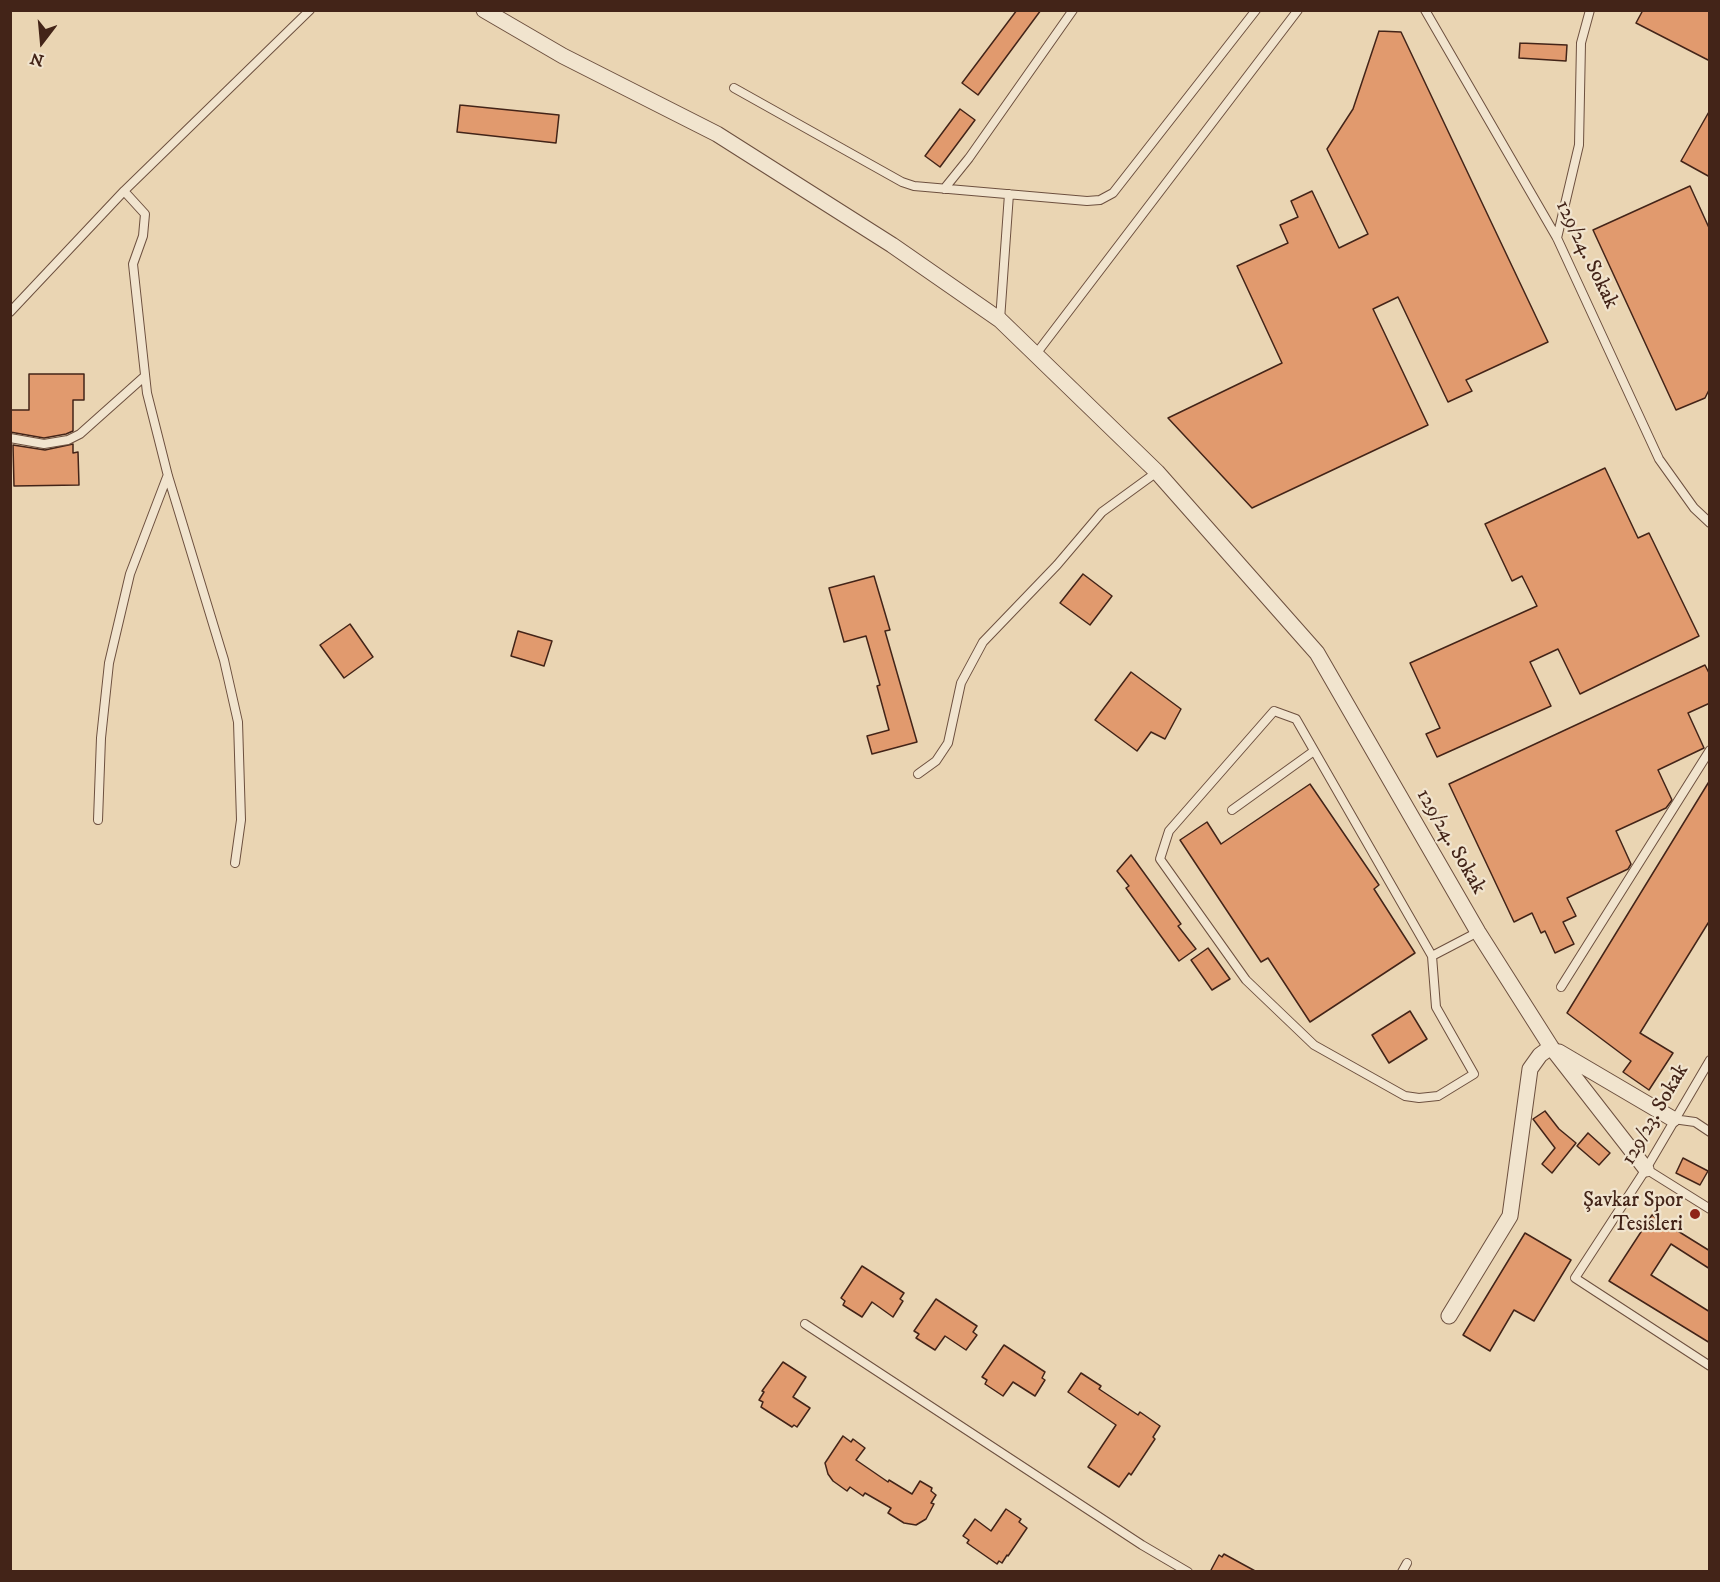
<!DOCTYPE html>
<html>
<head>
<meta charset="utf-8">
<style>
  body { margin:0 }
  #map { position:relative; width:1720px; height:1582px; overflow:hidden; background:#ead5b3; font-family:"IM FELL DW Pica",serif }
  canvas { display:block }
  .frame { position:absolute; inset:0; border:12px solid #432418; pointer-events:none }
  .north { position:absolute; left:12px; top:12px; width:60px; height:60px; -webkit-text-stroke:4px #f1e4ce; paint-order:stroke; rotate:196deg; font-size:16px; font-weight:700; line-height:24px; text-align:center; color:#432418 }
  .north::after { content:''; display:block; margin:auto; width:21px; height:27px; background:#432418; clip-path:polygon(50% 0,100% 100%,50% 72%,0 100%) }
</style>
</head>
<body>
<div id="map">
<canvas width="1720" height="1582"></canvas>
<div class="frame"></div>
<div class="north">N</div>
</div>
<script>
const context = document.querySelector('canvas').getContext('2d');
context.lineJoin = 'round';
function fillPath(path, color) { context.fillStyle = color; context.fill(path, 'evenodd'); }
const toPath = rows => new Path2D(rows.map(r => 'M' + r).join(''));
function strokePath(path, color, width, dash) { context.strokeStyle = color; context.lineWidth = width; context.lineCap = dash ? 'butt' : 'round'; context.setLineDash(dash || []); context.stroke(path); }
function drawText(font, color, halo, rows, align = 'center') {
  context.font = font + ' "IM FELL DW Pica",serif'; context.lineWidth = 4.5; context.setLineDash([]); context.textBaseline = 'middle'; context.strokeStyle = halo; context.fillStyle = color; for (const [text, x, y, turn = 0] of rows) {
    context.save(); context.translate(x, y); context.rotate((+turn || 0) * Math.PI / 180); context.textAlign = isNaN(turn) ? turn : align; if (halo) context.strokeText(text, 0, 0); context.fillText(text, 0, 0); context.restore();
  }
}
const building = toPath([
  [1017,10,1041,10,978,95,962,83,1017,10],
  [1643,10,1710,10,1710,61,1636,23,1643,10],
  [1379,31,1401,32,1548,342,1466,380,1472,391,1448,402,1398,297,1373,309,1428,425,1252,508,1168,418,1282,363,1237,266,1288,243,1280,225,1298,217,1291,201,1312,191,1339,248,1368,234,1327,149,1353,109,1379,31],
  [1520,43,1567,45,1566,61,1519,58,1520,43],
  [460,105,559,115,556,143,457,132,460,105],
  [960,109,975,120,940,167,925,156,960,109],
  [1710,110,1710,177,1681,161,1710,110],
  [1690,186,1710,230,1710,388,1705,398,1676,410,1593,230,1690,186],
  [29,374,84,374,84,400,73,400,73,431,66,434,44,438,10,432,10,410,29,410,29,374],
  [73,444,73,453,78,452,79,485,14,486,13,445,45,450,73,444],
  [1605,468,1638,538,1649,533,1699,636,1580,694,1558,649,1530,662,1551,706,1437,757,1426,734,1440,728,1410,663,1537,606,1522,576,1512,581,1485,524,1605,468],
  [1083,574,1112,596,1090,625,1060,603,1083,574],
  [874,576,890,630,885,631,917,742,872,754,867,736,889,730,877,686,880,685,866,636,844,642,829,588,874,576],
  [350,624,373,657,344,678,320,645,350,624],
  [518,631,552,641,544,666,511,656,518,631],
  [1705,665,1710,675,1710,703,1688,713,1704,748,1658,770,1672,800,1666,808,1616,831,1631,864,1628,869,1567,898,1576,916,1563,922,1574,944,1555,953,1545,931,1541,933,1532,913,1514,922,1449,784,1705,665],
  [1131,672,1181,709,1165,739,1151,732,1137,751,1095,720,1131,672],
  [1710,780,1710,920,1640,1033,1673,1053,1649,1090,1623,1072,1631,1061,1567,1013,1710,780],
  [1310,784,1379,885,1374,889,1415,953,1310,1022,1268,958,1261,962,1180,840,1207,822,1221,844,1310,784],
  [1131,855,1181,924,1178,926,1196,949,1179,961,1126,888,1129,886,1117,871,1131,855],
  [1208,948,1230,979,1212,990,1191,960,1208,948],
  [1410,1011,1427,1039,1389,1063,1372,1035,1410,1011],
  [1545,1111,1559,1129,1576,1143,1552,1173,1542,1164,1555,1148,1533,1119,1545,1111],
  [1588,1133,1610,1153,1599,1165,1577,1146,1588,1133],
  [1683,1158,1708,1171,1700,1185,1676,1173,1683,1158],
  [1652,1215,1710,1251,1710,1269,1671,1244,1651,1275,1710,1312,1710,1343,1609,1281,1652,1215],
  [1525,1233,1571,1260,1534,1321,1514,1310,1490,1351,1463,1335,1525,1233],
  [862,1266,904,1293,900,1299,903,1301,893,1317,872,1302,862,1317,843,1305,845,1301,841,1298,862,1266],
  [936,1299,977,1326,973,1332,977,1335,966,1350,945,1336,935,1350,916,1338,919,1334,914,1331,936,1299],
  [1004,1345,1045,1372,1042,1378,1045,1380,1035,1396,1013,1382,1003,1396,985,1384,987,1380,982,1377,1004,1345],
  [783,1362,806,1377,793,1397,810,1408,797,1427,794,1425,792,1427,761,1407,763,1402,759,1400,764,1392,762,1391,783,1362],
  [1081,1373,1101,1386,1099,1389,1138,1415,1140,1412,1160,1426,1153,1437,1155,1439,1131,1475,1129,1473,1119,1487,1088,1467,1116,1425,1068,1392,1081,1373],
  [843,1436,851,1442,853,1439,865,1448,856,1460,888,1482,889,1480,912,1494,920,1481,932,1488,931,1491,936,1495,931,1503,934,1504,926,1519,916,1525,904,1523,888,1513,891,1508,865,1493,863,1496,850,1487,847,1491,833,1481,828,1474,825,1463,843,1436],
  [1006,1509,1021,1519,1019,1522,1027,1528,1008,1556,1007,1555,1002,1563,999,1561,997,1564,967,1543,969,1540,963,1536,975,1519,991,1531,1006,1509],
  [1224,1554,1257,1572,1210,1572,1219,1555,1222,1557,1224,1554]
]);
fillPath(building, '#e19a6e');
strokePath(building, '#432418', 1.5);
const lane = toPath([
  [1425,10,1557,238,1659,459,1694,508,1710,523],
  [734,88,902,182,914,186,1087,201,1100,200,1113,193,1256,10],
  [944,189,969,158,1073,10],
  [124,191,145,214,143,236,133,264,147,393,168,476,224,660,238,722,241,820,235,863],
  [1557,238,1579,145,1581,43,1590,10],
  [10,312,124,191,310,10],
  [1000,320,1009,194],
  [1036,354,1298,10],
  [10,438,44,444,68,440,80,434,145,376],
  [1274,711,1296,719,1432,956,1436,1007,1474,1074,1438,1096,1419,1098,1405,1096,1314,1045,1246,980,1160,859,1169,831,1274,711],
  [918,774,936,761,948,743,961,683,983,642,1057,565,1102,512,1157,472],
  [1232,810,1314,751],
  [98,820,101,738,109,663,130,574,167,477],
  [1432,956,1478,932],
  [1561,987,1710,750],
  [1710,1060,1646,1169,1575,1278,1710,1366],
  [1673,1119,1695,1122,1710,1132],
  [1646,1169,1710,1209],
  [805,1324,1142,1545,1188,1572],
  [1402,1572,1407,1563]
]);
const street = toPath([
  [484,10,563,56,717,134,892,245,1000,320,1157,472,1317,653,1478,932,1551,1047,1646,1169],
  [1559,1052,1673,1119],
  [1449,1316,1510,1216,1530,1069,1540,1055,1551,1047]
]);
strokePath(lane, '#6d503f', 10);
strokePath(street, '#6d503f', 17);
strokePath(lane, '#f1e4ce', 8);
strokePath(street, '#f1e4ce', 15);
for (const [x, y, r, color] of [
  [1695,1214,6,"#8f2418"]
]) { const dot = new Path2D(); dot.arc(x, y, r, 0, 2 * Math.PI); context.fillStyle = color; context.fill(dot); strokePath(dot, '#f1e4ce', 2); }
drawText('21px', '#432418', '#f1e4ce', [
  ["129/24. Sokak",1586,255,64],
  ["129/24. Sokak",1450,842,60],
  ["129/23. Sokak",1656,1115,-60]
]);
drawText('21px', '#432418', '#f1e4ce', [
  ["Şavkar Spor",1683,1202],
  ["Tesisleri",1683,1226]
], 'right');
</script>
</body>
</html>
